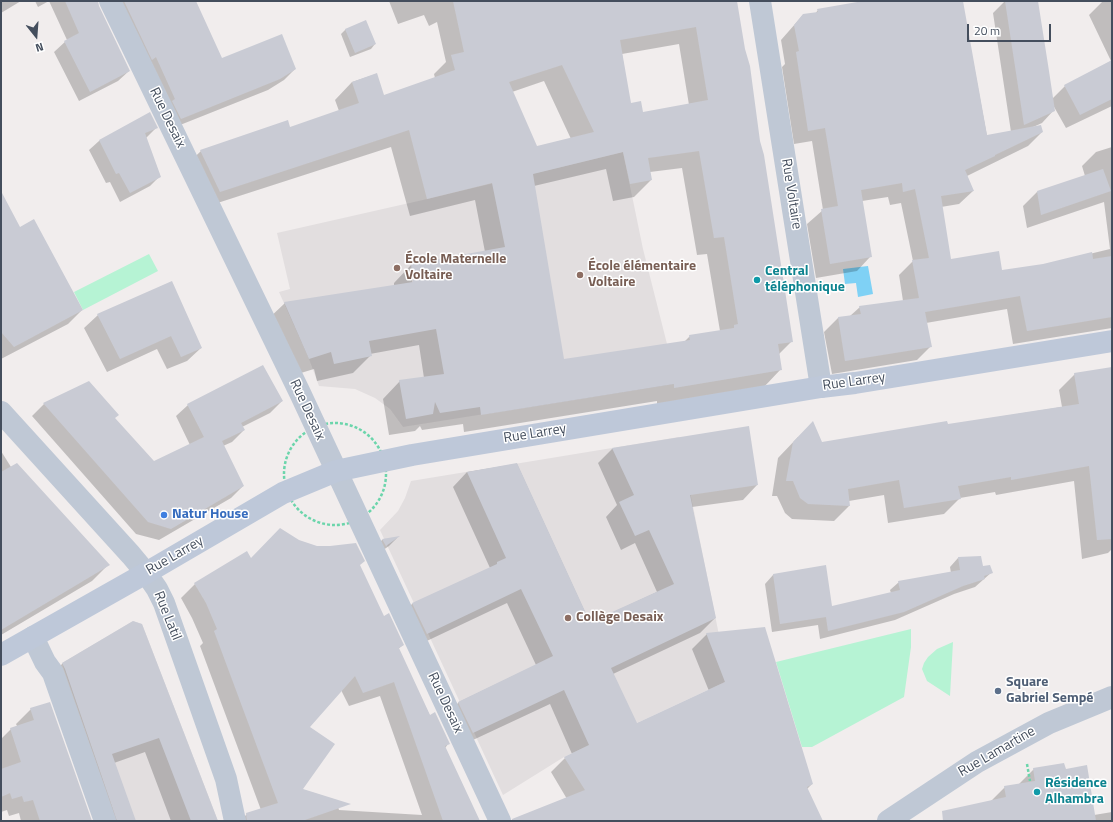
<!DOCTYPE html>
<html>
<head>
<meta charset="utf-8">
<style>
  body { margin:0 }
  #map { position:relative; width:1113px; height:822px; overflow:hidden; background:#f1eded; font-family:"Titillium Web",sans-serif }
  canvas { display:block }
  .frame { position:absolute; inset:0; border:2px solid #444e5d; pointer-events:none }
  .north { position:absolute; left:16px; top:16px; width:40px; height:40px; -webkit-text-stroke:3px #fff; paint-order:stroke; rotate:163deg; font-size:11px; font-weight:700; line-height:16px; text-align:center; color:#444e5d }
  .north::after { content:''; display:block; margin:auto; width:14px; height:18px; background:#444e5d; clip-path:polygon(50% 0,100% 100%,50% 72%,0 100%) }
  .scale { position:absolute; left:967px; top:24px; width:84px; height:18px; box-sizing:border-box; border:2px solid #444e5d; border-top:0; padding-left:5px; font-size:12px; line-height:14px; white-space:nowrap; color:#444e5d; -webkit-text-stroke:3px #fff; paint-order:stroke }
</style>
</head>
<body>
<div id="map">
<canvas width="1113" height="822"></canvas>
<div class="frame"></div>
<div class="north">N</div>
<div class="scale">20 m</div>
</div>
<script>
const context = document.querySelector('canvas').getContext('2d');
context.lineJoin = 'round';
function fillPath(path, color) { context.fillStyle = color; context.fill(path, 'evenodd'); }
const toPath = rows => new Path2D(rows.map(r => 'M' + r).join(''));
function strokePath(path, color, width, dash) { context.strokeStyle = color; context.lineWidth = width; context.lineCap = dash ? 'butt' : 'round'; context.setLineDash(dash || []); context.stroke(path); }
function drawText(font, color, halo, rows, align = 'center') {
  context.font = font + ' "Titillium Web",sans-serif'; context.lineWidth = 3; context.setLineDash([]); context.textBaseline = 'middle'; context.strokeStyle = halo; context.fillStyle = color; for (const [text, x, y, turn = 0] of rows) {
    context.save(); context.translate(x, y); context.rotate((+turn || 0) * Math.PI / 180); context.textAlign = isNaN(turn) ? turn : align; if (halo) context.strokeText(text, 0, 0); context.fillText(text, 0, 0); context.restore();
  }
}
fillPath(toPath([
  [623,152,643,249,667,344,674,384,403,427,390,409,375,398,355,389,319,386,309,359,279,292,290,289,277,233,427,199],
  [679,437,721,645,725,682,564,757,503,795,380,530,398,511,405,498,411,481],
  [133,621,142,624,218,821,117,821,62,663]
]), '#e2dedf');
fillPath(toPath([
  [149,254,158,271,83,310,74,292],
  [911,629,911,647,904,697,812,747,802,747,776,662],
  [953,642,950,696,927,681,922,669,924,663,928,657,937,649]
]), '#b6f3d4');
fillPath(toPath([
  [868,266,873,294,858,297,856,283,845,284,843,269]
]), '#7fd1f5');
fillPath(toPath([
  [1,1,21,1,1,13],
  [35,1,97,1,98,6,129,71,118,81,79,101,54,52,67,40,49,1,38,7],
  [106,1,195,1,221,60,295,69,284,80,268,90,170,129],
  [389,1,736,1,792,341,779,354,781,369,764,387,657,404,657,401,464,432,463,424,422,430,420,426,415,431,389,435,383,399,400,381,424,378,419,345,370,354,371,355,353,373,317,381,314,369,291,376,267,320,285,303,394,286,394,283,411,265,485,252,475,200,410,216,391,147,202,208,183,168,201,151,290,128,339,111,335,100,352,82,376,74,383,96,435,78,434,74,446,62,437,22,429,26,424,15,398,24],
  [679,44,689,105,642,113,630,104,622,54],
  [544,81,571,139,537,148,512,92],
  [682,168,697,255,707,254,720,331,690,336,684,342,563,360,534,186,606,169,613,201,634,197,651,180,650,172],
  [412,278,414,278,413,287],
  [870,1,962,1,987,136,1011,132,993,13,1005,1,1037,1,1052,99,1065,86,1111,61,1089,15,1103,1,1112,1,1112,106,1066,128,1053,105,1054,110,1042,123,1031,128,1042,132,1028,146,967,176,973,191,959,204,941,207,950,260,1001,272,1044,265,1110,249,1104,202,1027,228,1023,206,1037,192,1085,176,1082,166,1096,152,1112,147,1112,328,1013,344,1007,309,926,323,931,346,917,360,832,374,824,332,838,318,850,316,860,307,903,301,899,275,913,261,901,203,890,205,888,197,862,201,870,257,857,271,816,278,807,224,823,210,812,141,794,144,782,67,785,64,781,40,803,15,815,14,818,10],
  [346,29,375,44,371,49,350,57,341,34],
  [150,114,156,128,146,138,160,176,150,186,120,202,110,182,106,183,89,150,99,141],
  [1,193,19,228,82,310,68,324,1,359],
  [171,282,201,348,187,361,167,369,157,349,107,372,84,328,98,315],
  [1112,368,1112,549,1108,553,1082,559,1074,481,996,495,995,492,960,498,944,514,888,523,884,495,849,501,849,506,834,521,792,519,785,513,777,496,772,496,778,458,798,437,821,443,947,425,1062,407,1059,390,1075,374],
  [89,382,114,418,154,463,190,445,176,416,188,405,282,401,270,413,242,427,244,430,232,442,223,446,243,486,231,498,159,540,136,534,32,416,44,404],
  [748,427,757,485,743,500,692,507,715,618,700,633,613,674,636,724,709,691,692,649,707,634,812,784,807,789,822,821,511,821,567,799,551,772,565,758,572,754,550,704,458,747,444,717,459,702,536,665,507,603,412,648,398,618,412,604,490,568,453,487,467,472,517,464,590,623,657,592,635,543,621,550,606,517,617,505,598,463,612,449],
  [1,451,11,467,108,565,92,581,1,635],
  [397,538,389,546,376,555,373,549,382,540],
  [299,541,359,566,383,617,403,645,398,649,430,716,449,743,445,748,479,821,240,821,247,814,261,810,200,646,203,643,192,618,181,598,195,584],
  [341,690,349,706,380,696,422,815,339,810,336,800,301,789,308,727],
  [958,558,992,572,975,587,954,594,895,620,820,639,818,625,772,632,765,584,773,575,825,566,831,608,891,593,890,590,899,582,951,573,950,567],
  [133,622,217,821,171,821,145,752,114,763,135,821,99,821,48,679,62,664],
  [31,709,91,821,21,821,19,813,9,816,7,810,1,812,1,739,11,729,17,726,16,724],
  [1034,769,1065,770,1094,815,1112,812,1112,821,956,821,990,802,1005,787,1018,785]
]), '#0003');
fillPath(toPath([
  [65,1,98,1,99,6,130,71,90,92,64,41,79,33],
  [124,1,196,1,222,58,282,34,296,69,280,79,181,119,172,101,175,99,156,57,152,60],
  [453,1,737,1,745,49,750,66,760,141,764,155,793,342,778,344,782,370,674,388,674,384,481,415,480,407,440,413,435,402,433,414,406,419,399,380,444,374,436,329,369,341,372,356,334,364,331,352,309,359,284,302,413,282,411,264,505,247,492,183,427,199,409,130,220,192,200,150,288,120,290,127,359,103,352,82,377,73,384,95,455,70,451,55,464,52],
  [696,27,708,100,643,112,641,101,631,103,620,40],
  [562,65,594,132,537,146,509,82],
  [699,151,714,238,724,237,738,324,734,325,734,328,689,335,690,340,564,359,533,174,623,152,630,184,652,180,648,158],
  [863,1,963,1,987,135,1041,125,1043,132,995,155,995,156,965,170,974,191,941,196,951,259,999,251,1002,270,1043,264,1092,252,1093,259,1112,256,1112,317,1027,331,1020,296,925,312,932,347,845,361,838,317,861,314,859,306,919,298,912,260,929,258,915,189,903,192,902,183,861,190,872,257,830,264,821,209,838,206,825,128,808,131,796,52,799,51,794,25,803,14,818,12,817,9],
  [1005,1,1038,1,1049,71,1055,111,1024,125],
  [366,20,376,44,355,53,345,29],
  [1112,60,1112,99,1080,115,1064,85],
  [150,112,158,128,145,133,161,177,130,193,119,173,116,174,99,140],
  [1103,169,1111,191,1041,215,1037,191],
  [1,191,20,227,34,219,83,310,14,347,1,332],
  [172,281,202,348,181,357,171,336,120,359,97,314],
  [263,365,283,401,241,423,245,430,222,441,244,486,171,529,148,522,43,403,89,381,119,415,115,418,154,461,204,437,187,404],
  [1112,367,1112,539,1097,540,1089,466,1011,480,1011,477,958,486,961,499,904,508,899,480,848,489,850,506,808,504,800,498,793,481,786,481,793,442,813,421,822,442,947,421,948,424,1079,404,1074,373],
  [749,426,758,485,690,495,716,618,611,668,637,723,725,682,706,633,765,627,813,784,807,787,823,821,512,821,512,819,585,790,564,757,589,745,564,690,473,733,458,702,553,656,521,589,427,634,412,603,497,564,497,562,506,558,467,472,517,463,590,622,674,584,649,530,635,536,619,502,634,495,612,448],
  [17,463,110,565,1,630,1,472],
  [280,528,299,540,317,546,330,546,356,543,365,561,360,565,384,616,389,613,404,645,399,648,430,715,435,712,450,744,445,746,480,821,443,821,394,682,363,693,355,676,310,727,335,744,303,789,351,804,302,821,247,821,246,813,278,803,214,631,217,629,206,603,194,583,247,551,251,558],
  [400,536,386,546,382,539],
  [981,556,983,566,990,565,993,573,984,576,985,579,963,586,904,612,828,631,826,617,780,624,773,574,826,565,832,606,900,590,898,581,960,570,958,557],
  [133,621,142,624,218,821,191,821,159,738,112,754,136,821,117,821,65,669,62,663],
  [50,702,92,821,40,821,33,800,24,802,22,796,12,799,10,793,1,797,1,769,21,762,10,728,34,720,30,708],
  [1064,763,1066,769,1087,765,1096,821,943,821,942,811,1006,797,1004,786,1035,781,1033,768]
]), '#c9cbd4');
strokePath(toPath([
  '284 474a51 51 0 1 1 102 0a51 51 0 1 1-102 0Z',
  [1027,764,1030,781]
]), '#6bd5ab', 2.5, [3, 2]);
strokePath(toPath([
  [110,1,300,393,500,821],
  [760,1,821,387],
  [1,412,131,555,146,573,157,589,164,603,226,779,235,821],
  [33,637,45,662,53,673,105,821],
  [888,821,977,762,1049,723,1112,697]
]), '#bfc8d5', 22);
strokePath(toPath([
  [1,655,146,573,283,493,336,471,412,455,821,387,855,383,1112,341]
]), '#bec8d9', 22);
for (const [x, y, r, color] of [
  [397,268,4,"#8d6e63"],
  [580,275,4,"#8d6e63"],
  [757,280,4,"#0f9aa8"],
  [164,515,4,"#3f7fe0"],
  [568,618,4,"#8d6e63"],
  [998,691,4,"#5c6f8a"],
  [1037,792,4,"#0f9aa8"]
]) { const dot = new Path2D(); dot.arc(x, y, r, 0, 2 * Math.PI); context.fillStyle = color; context.fill(dot); strokePath(dot, '#fff', 1.5); }
drawText('14px', '#444e5d', '#fff', [
  ["Rue Desaix",167,118,64],
  ["Rue Voltaire",791,194,81],
  ["Rue Larrey",854,382,-8],
  ["Rue Desaix",307,410,65],
  ["Rue Larrey",535,434,-9],
  ["Rue Larrey",175,556,-30],
  ["Rue Latil",167,616,68],
  ["Rue Desaix",445,703,65],
  ["Rue Lamartine",997,752,-30]
]);
drawText('bold 14px', '#785e54', '#fff', [
  ["École Maternelle",405,260],
  ["Voltaire",405,276],
  ["École élémentaire",588,267],
  ["Voltaire",588,283],
  ["Collège Desaix",576,618]
], 'left');
drawText('bold 14px', '#0d838f', '#fff', [
  ["Central",765,272],
  ["téléphonique",765,288],
  ["Résidence",1045,784],
  ["Alhambra",1045,800]
], 'left');
drawText('bold 14px', '#366cbe', '#fff', [
  ["Natur House",172,515]
], 'left');
drawText('bold 14px', '#4e5e75', '#fff', [
  ["Square",1006,683],
  ["Gabriel Sempé",1006,699]
], 'left');
</script>
</body>
</html>
